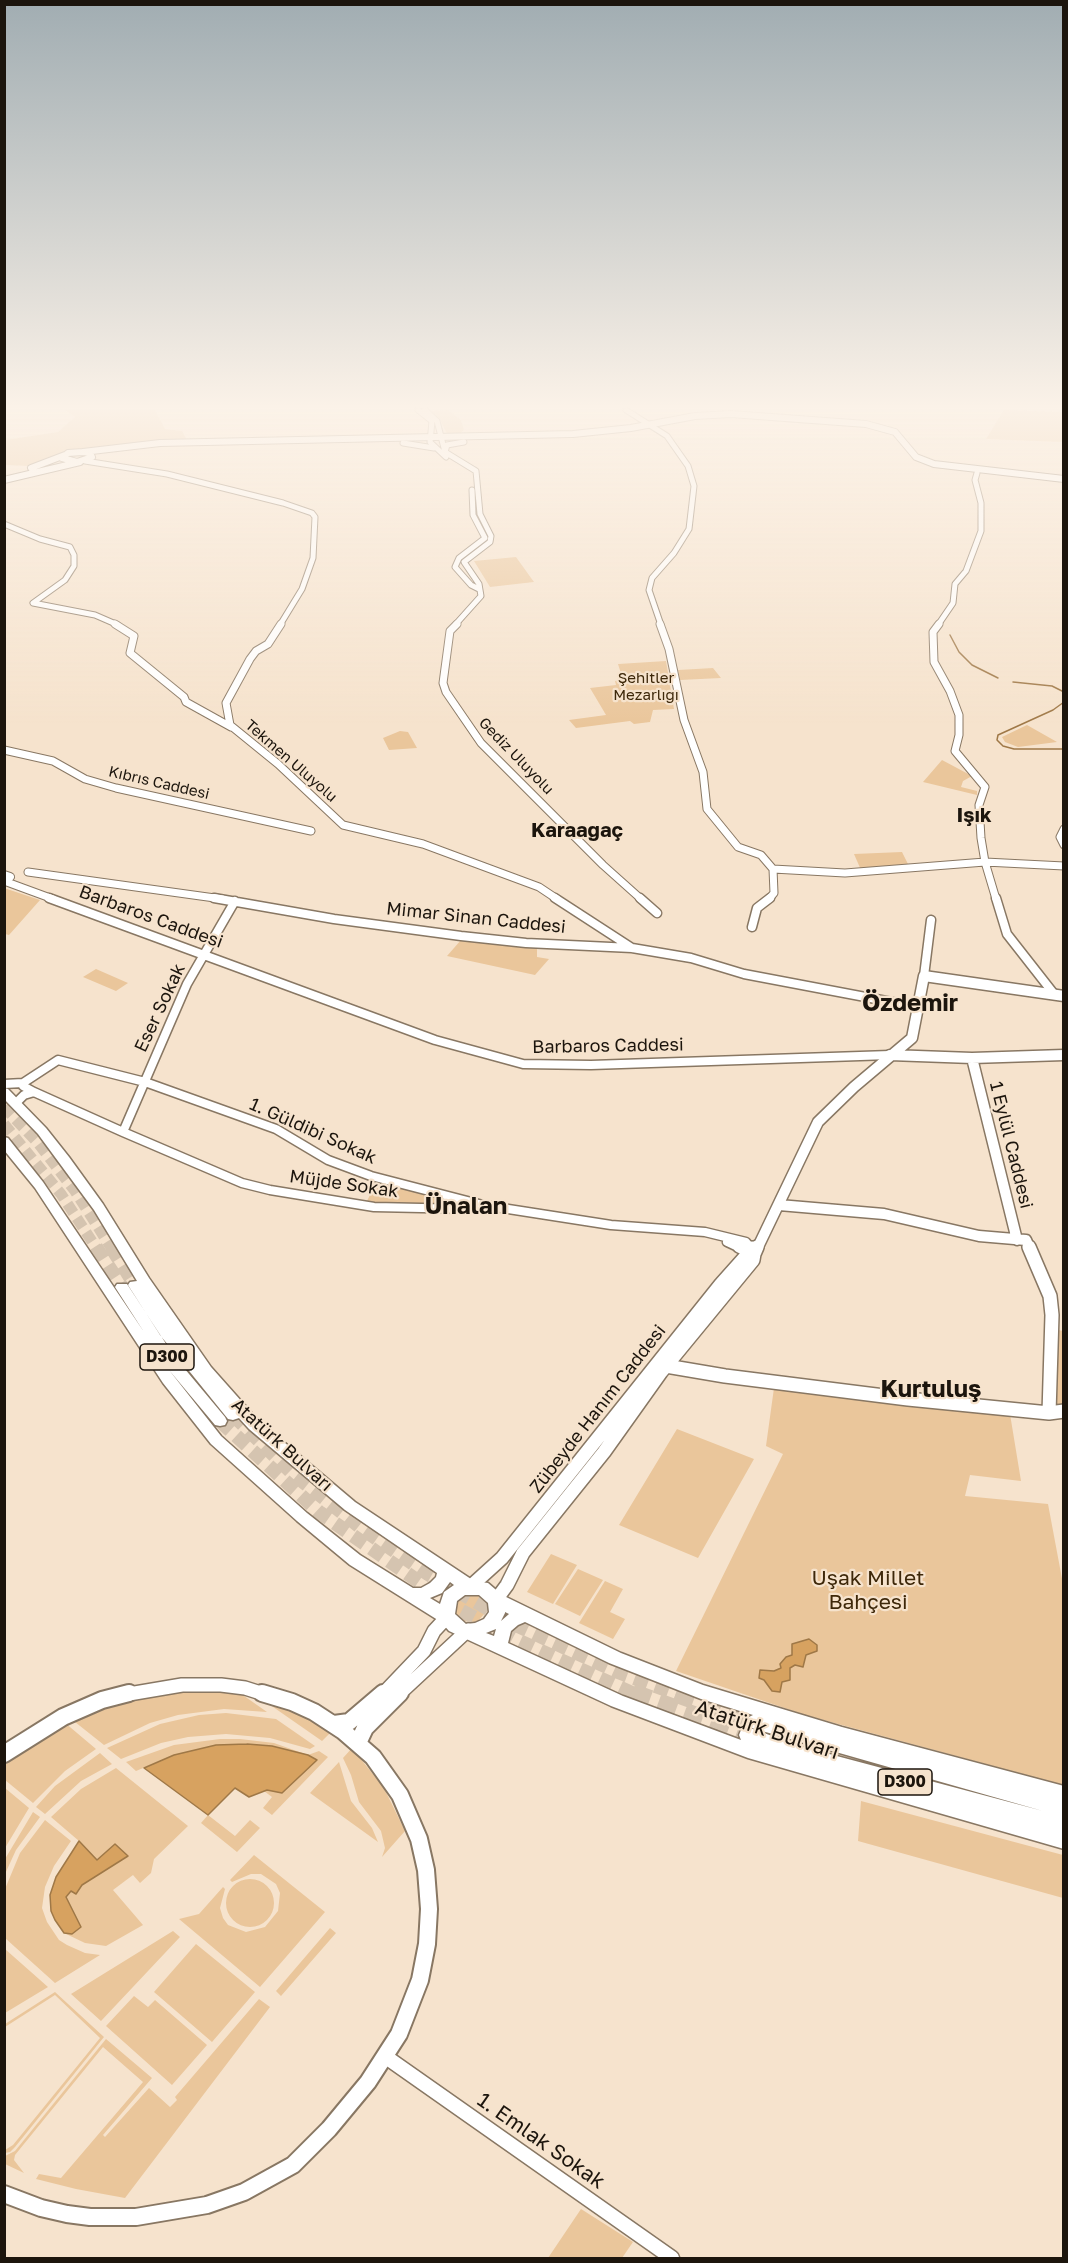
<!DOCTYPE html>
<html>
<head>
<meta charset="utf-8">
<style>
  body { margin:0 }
  #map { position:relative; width:1068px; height:2263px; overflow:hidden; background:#f6e3cd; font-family:"Golos Text",sans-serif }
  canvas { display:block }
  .frame { position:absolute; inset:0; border:6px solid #1c150d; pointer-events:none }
</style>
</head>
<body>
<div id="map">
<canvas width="1068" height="2263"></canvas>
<div class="frame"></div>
</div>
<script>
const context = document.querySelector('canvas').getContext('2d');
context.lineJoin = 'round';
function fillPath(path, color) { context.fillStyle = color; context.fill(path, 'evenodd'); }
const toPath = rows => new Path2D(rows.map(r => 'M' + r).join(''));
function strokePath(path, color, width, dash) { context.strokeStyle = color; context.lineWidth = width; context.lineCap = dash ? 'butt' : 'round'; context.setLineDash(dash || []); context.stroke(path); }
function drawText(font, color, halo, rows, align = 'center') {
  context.font = font + ' "Golos Text",sans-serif'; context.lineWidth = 4.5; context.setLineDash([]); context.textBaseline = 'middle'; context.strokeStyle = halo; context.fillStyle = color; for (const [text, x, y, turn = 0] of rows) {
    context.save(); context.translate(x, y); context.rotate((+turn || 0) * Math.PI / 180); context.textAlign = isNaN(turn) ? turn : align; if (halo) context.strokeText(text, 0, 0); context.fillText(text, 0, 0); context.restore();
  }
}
fillPath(toPath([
  [65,410,155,410,165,429,182,431,187,440,72,451,30,466,5,465,5,440,58,432,75,417],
  [448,410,461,420,464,430,456,437,447,434,439,418,431,411],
  [1004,410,1063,412,1063,442,986,439],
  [516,557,534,582,490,587,474,561],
  [666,661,674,709,653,710,650,722,634,724,630,721,576,728,569,720,606,715,590,688,616,685,615,681,623,680,618,664],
  [713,668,721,678,680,680,678,670],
  [1027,725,1057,742,1018,747,1005,742,1002,737],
  [400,731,408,732,417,748,389,750,383,738],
  [942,760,972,776,963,781,961,787,977,791,977,795,923,782],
  [902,852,909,866,861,870,854,854],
  [4,888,40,900,9,935,5,934],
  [461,940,537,946,537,957,549,959,535,975,447,956],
  [96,969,128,983,116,991,83,977],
  [376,1183,459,1202,457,1207,366,1203],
  [1054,1329,1063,1331,1063,1407,1054,1406],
  [774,1388,1010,1414,1021,1481,970,1475,965,1496,1048,1504,1063,1584,1063,1785,805,1715,676,1671,783,1454,766,1446],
  [677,1429,754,1459,698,1558,619,1525],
  [551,1554,577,1565,553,1604,527,1592],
  [578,1569,603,1580,580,1616,555,1604],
  [605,1581,623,1589,610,1612,625,1619,613,1639,579,1623],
  [466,1594,478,1595,486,1602,487,1611,477,1622,461,1621,454,1614,456,1600],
  [190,1690,237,1691,267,1712,224,1709,178,1715,150,1723,104,1745,70,1718,105,1704],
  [253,1693,282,1702,332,1731,322,1741],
  [226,1713,276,1719,315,1746,310,1749,270,1738,226,1734,188,1737,161,1743,121,1759,107,1748,160,1724,199,1715],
  [64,1722,96,1749,65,1771,33,1803,5,1780,5,1765],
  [220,1739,240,1739,274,1743,308,1755,319,1751,328,1757,272,1815,263,1808,272,1797,264,1791,277,1791,308,1755,272,1746,247,1744,174,1755,136,1771,126,1762,174,1745],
  [352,1748,384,1788,405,1831,382,1857,385,1848,381,1831,359,1802,351,1775,343,1758],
  [100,1753,112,1764,81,1781,45,1814,36,1807,55,1786],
  [339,1762,351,1801,372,1828,378,1842,310,1793],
  [116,1768,188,1826,154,1859,151,1873,140,1883,133,1875,113,1890,143,1925,106,1946,85,1943,64,1933,51,1911,50,1895,56,1877,79,1841,51,1817,81,1789],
  [5,1788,29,1808,5,1848],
  [861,1801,1063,1855,1063,1898,858,1841],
  [33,1812,40,1817,16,1850,5,1874,5,1859],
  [208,1815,235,1836,250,1820,260,1828,237,1852,201,1823],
  [45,1820,71,1841,54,1866,45,1887,42,1908,47,1922,59,1940,67,1945,85,1953,100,1955,55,1983,5,1938,5,1889,20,1853],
  [254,1855,325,1912,260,1987,179,1919,199,1914,223,1887,225,1889,220,1908,223,1918,228,1925,246,1932,265,1927,278,1911,280,1893,276,1884,261,1874,251,1874,232,1882,230,1880],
  '226 1903a24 24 0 1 1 48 0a24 24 0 1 1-48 0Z',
  [330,1928,336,1933,281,1996,276,1991],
  [173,1931,180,1937,101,2021,71,1994],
  [196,1944,255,1992,212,2042,154,1992],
  [5,1949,48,1987,5,2013,4,2013],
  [55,1992,104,2037,15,2147,10,2152,5,2153,5,2150,13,2145,100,2038,55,1995,5,2027,5,2024],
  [134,1996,148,2007,155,2000,207,2045,172,2085,106,2026],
  [259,1999,270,2007,125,2198,76,2189,36,2179,39,2174,61,2178,143,2082,103,2047,15,2155,14,2160,24,2173,5,2164,5,2156,15,2151,106,2039,152,2078,103,2135,105,2137,149,2088,170,2107,177,2100,175,2097],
  [581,2209,633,2242,622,2258,548,2258]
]), '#eac69b');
const water = toPath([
  [809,1639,817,1645,817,1651,806,1655,803,1667,795,1665,790,1668,790,1680,782,1682,780,1692,772,1691,764,1680,759,1678,760,1670,774,1671,781,1668,780,1664,786,1657,792,1655,792,1644,809,1639],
  [247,1744,272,1746,308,1755,317,1760,282,1793,267,1790,249,1797,235,1788,208,1815,144,1768,174,1755,216,1745,247,1744],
  [79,1841,97,1860,115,1844,128,1856,82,1885,76,1894,71,1891,66,1897,81,1927,72,1934,64,1933,55,1920,51,1911,50,1895,56,1877,79,1841]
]);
fillPath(water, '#d7a260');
strokePath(water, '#9f7847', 1.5);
strokePath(toPath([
  [950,635,959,652,972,665,998,678],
  [1013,682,1052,686,1064,692],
  [1064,702,1053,710,998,735,997,740,1003,746,1014,749,1064,749]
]), '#9f7847', 1.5);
strokePath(toPath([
  [4,1107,38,1143,75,1191,112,1249],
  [4,1124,61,1194,97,1249]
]), '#d5c4b0', 11, [11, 6]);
strokePath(toPath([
  [96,1247,122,1287],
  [111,1247,135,1285],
  [233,1415,292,1473,364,1530,428,1574,520,1627,618,1672,680,1695],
  [220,1421,319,1512,458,1609,513,1638,636,1695]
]), '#d5c4b0', 14, [14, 8]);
strokePath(toPath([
  [632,1693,747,1735],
  [676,1693,755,1722]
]), '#d5c4b0', 19, [19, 9]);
const tertiaryFar4 = toPath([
  [418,410,432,421,430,442,446,457],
  [425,410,437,421,445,452,476,471,480,514,491,536,490,542,464,562,479,584,481,596,455,625],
  [626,410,667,436,688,466,694,486,689,529,674,553,652,578,649,590,661,625],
  [403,443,434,448],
  [445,452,447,445,464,442],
  [85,461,167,474,283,503,312,513,315,517,313,558,302,589,280,625],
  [472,490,473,515,485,538,459,558,455,567,471,585,479,589],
  [4,524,40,539,70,547,74,555,74,566,65,580,33,603,95,615,118,625],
  [938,625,953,603,955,584,966,571,981,531,981,503,975,480,977,473]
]);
const tertiaryFar3 = toPath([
  [115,624,134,636,130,653,184,697,186,702,231,727],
  [281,624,268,644,256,651,250,659,226,703,230,725,278,764,343,825,423,844,539,887,557,899],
  [457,624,450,631,443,683,446,692,481,743,603,865,641,899],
  [660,624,669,649,684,720,703,772,707,809,738,847,761,855,773,869,774,893,769,899],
  [939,624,933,632,934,662,950,691,959,715,959,735,955,751,985,787,979,805,981,838,985,862,996,899],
  [4,750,53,761,85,779,116,788,311,831],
  [1064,829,1060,837,1064,845],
  [773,869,845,873,985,862,1064,866],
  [28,872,222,899],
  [4,881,53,899]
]);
const tertiaryFar2 = toPath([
  [49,898,435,1040,523,1064,591,1065,890,1055],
  [214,898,334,919,461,936,526,943,632,948,691,958,744,974,918,1007],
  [555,898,632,948],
  [640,898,657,913],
  [996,898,1007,934,1054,994],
  [752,927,757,908,770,898],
  [924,976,931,920],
  [23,1083,23,1086,34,1092,123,1132,242,1183,270,1190,374,1207,469,1209,489,1206,611,1225,705,1232,746,1242,752,1249],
  [4,1084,23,1083,58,1060,145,1082,276,1129,328,1160,371,1176,483,1205],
  [16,1103,24,1095,34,1092],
  [123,1132,187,984,235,901],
  [727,1242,742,1249]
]);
const tertiaryFar1 = toPath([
  [739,1247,754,1254],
  [752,1247,754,1254]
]);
const tertiary = toPath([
  [386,2057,672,2258]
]);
const secondaryFar3 = toPath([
  [4,875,10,877,4,880]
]);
const secondaryFar2 = toPath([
  [890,1055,972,1058,1064,1055],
  [972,1058,1017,1240],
  [779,1205,884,1214,979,1236,1026,1240,1030,1249],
  [757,1249,818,1122,854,1087,912,1038,924,976,1064,996]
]);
const secondaryFar1 = toPath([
  [1029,1247,1050,1296,1052,1315,1049,1413],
  [666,1366,725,1376,908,1399,1049,1413,1064,1411],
  [470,1587,502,1558,721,1284,746,1256,754,1254,757,1247],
  [496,1600,507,1585,523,1553,604,1452,661,1372,753,1260,754,1254],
  [123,1695,182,1685,221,1685,245,1688,267,1695],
  [382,1695,424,1651,434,1631,447,1617],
  [398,1695,468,1630]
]);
const secondary = toPath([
  [334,1724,349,1722,383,1693],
  [358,1743,365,1728,400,1693],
  [4,1754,63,1717,102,1700,129,1693],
  [4,2194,41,2208,67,2214,90,2217,136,2217,207,2205,244,2192,293,2165,329,2129,368,2082,399,2034,420,1980,427,1944,429,1909,426,1870,419,1839,400,1795,373,1757,343,1731,314,1712,292,1702,262,1693]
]);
const primary = toPath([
  [83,452,160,443,573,434,631,428,695,416,731,414,866,424,895,432,916,457,934,464,1064,479],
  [83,452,90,453,92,457,77,462,62,458,68,453,83,452],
  [31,468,65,455],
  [4,480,80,462]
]);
const trunk = toPath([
  [4,1088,8,1089,46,1128,69,1157,103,1204,149,1278,211,1367,259,1421,355,1502,474,1581,488,1583,502,1595,621,1653,703,1685,842,1727,1064,1786,1064,1849,748,1758,611,1706,449,1631,441,1622,350,1565,297,1521,211,1444,163,1383,35,1188,4,1150,4,1137,8,1138,43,1182,144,1332,115,1287,117,1284,127,1284,174,1356,225,1417,227,1421,225,1425,220,1426,215,1425,169,1370,221,1436,307,1513,360,1555,413,1588,421,1588,430,1583,436,1577,437,1573,345,1510,249,1429,239,1418,233,1420,228,1419,160,1335,128,1285,130,1282,137,1281,94,1210,38,1134,4,1099,4,1088],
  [450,1582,454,1585,444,1592,440,1604,430,1598,442,1593,450,1582],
  [465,1595,479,1595,488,1603,489,1612,484,1619,475,1623,466,1624,455,1614,457,1601,465,1595],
  [505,1612,509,1614,501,1621,505,1613,505,1612],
  [525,1622,609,1663,701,1699,753,1715,749,1717,747,1722,749,1727,755,1729,1043,1811,803,1747,747,1727,741,1730,739,1735,741,1740,623,1696,508,1643,511,1631,518,1625,525,1622],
  [496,1629,494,1636,486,1633,496,1629]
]);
strokePath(tertiaryFar4, '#887763', 7);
strokePath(tertiaryFar3, '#887763', 9);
strokePath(tertiaryFar2, '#887763', 11);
strokePath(tertiaryFar1, '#887763', 14);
strokePath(tertiary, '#887763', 17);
strokePath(secondaryFar3, '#887763', 10);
strokePath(secondaryFar2, '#887763', 13);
strokePath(secondaryFar1, '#887763', 16);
strokePath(secondary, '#887763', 20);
strokePath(primary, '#887763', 8);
strokePath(trunk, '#887763', 3);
strokePath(tertiaryFar4, '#fff', 5);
strokePath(tertiaryFar3, '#fff', 7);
strokePath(tertiaryFar2, '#fff', 8);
strokePath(tertiaryFar1, '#fff', 11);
strokePath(tertiary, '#fff', 14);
strokePath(secondaryFar3, '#fff', 8);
strokePath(secondaryFar2, '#fff', 10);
strokePath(secondaryFar1, '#fff', 13);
strokePath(secondary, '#fff', 16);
strokePath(primary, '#fff', 6);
fillPath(trunk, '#fff');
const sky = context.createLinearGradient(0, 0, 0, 726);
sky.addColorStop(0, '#a1adb2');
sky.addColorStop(0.56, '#fbf2e8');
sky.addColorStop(1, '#fbf2e800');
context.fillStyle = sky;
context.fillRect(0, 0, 1068, 726);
drawText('15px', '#3e280a', '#f6e3cd', [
  ["Şehitler",646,678],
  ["Mezarlığı",646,695]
]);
drawText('15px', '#1c150d', '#f6e3cd', [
  ["Gediz Uluyolu",516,756,46],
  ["Tekmen Uluyolu",291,761,41],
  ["Kıbrıs Caddesi",159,783,13]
]);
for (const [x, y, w] of [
  [167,1357,54],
  [905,1782,54]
]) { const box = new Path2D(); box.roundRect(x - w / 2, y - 13, w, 26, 4.5); context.fillStyle = '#f6e3cd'; context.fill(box); strokePath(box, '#1c150d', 1.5); }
drawText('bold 16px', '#1c150d', null, [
  ["D300",167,1357],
  ["D300",905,1782]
]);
drawText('18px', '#1c150d', '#f6e3cd', [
  ["Barbaros Caddesi",151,917,20],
  ["Mimar Sinan Caddesi",476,918,6],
  ["Eser Sokak",160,1008,-65],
  ["Barbaros Caddesi",608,1046,-1],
  ["1. Güldibi Sokak",313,1131,24],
  ["1 Eylül Caddesi",1011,1145,76],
  ["Müjde Sokak",344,1184,8],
  ["Zübeyde Hanım Caddesi",598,1409,-52],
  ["Atatürk Bulvarı",282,1445,42]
]);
drawText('bold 20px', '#1c150d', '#f6e3cd', [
  ["Işık",974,816],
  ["Karaağaç",577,831]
]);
drawText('21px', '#3e280a', '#f6e3cd', [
  ["Uşak Millet",868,1578],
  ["Bahçesi",868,1602]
]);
drawText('21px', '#1c150d', '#f6e3cd', [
  ["Atatürk Bulvarı",767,1730,18],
  ["1. Emlak Sokak",541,2141,35]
]);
drawText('bold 24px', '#1c150d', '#f6e3cd', [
  ["Özdemir",910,1003],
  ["Ünalan",466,1206],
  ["Kurtuluş",931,1389]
]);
</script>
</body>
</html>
